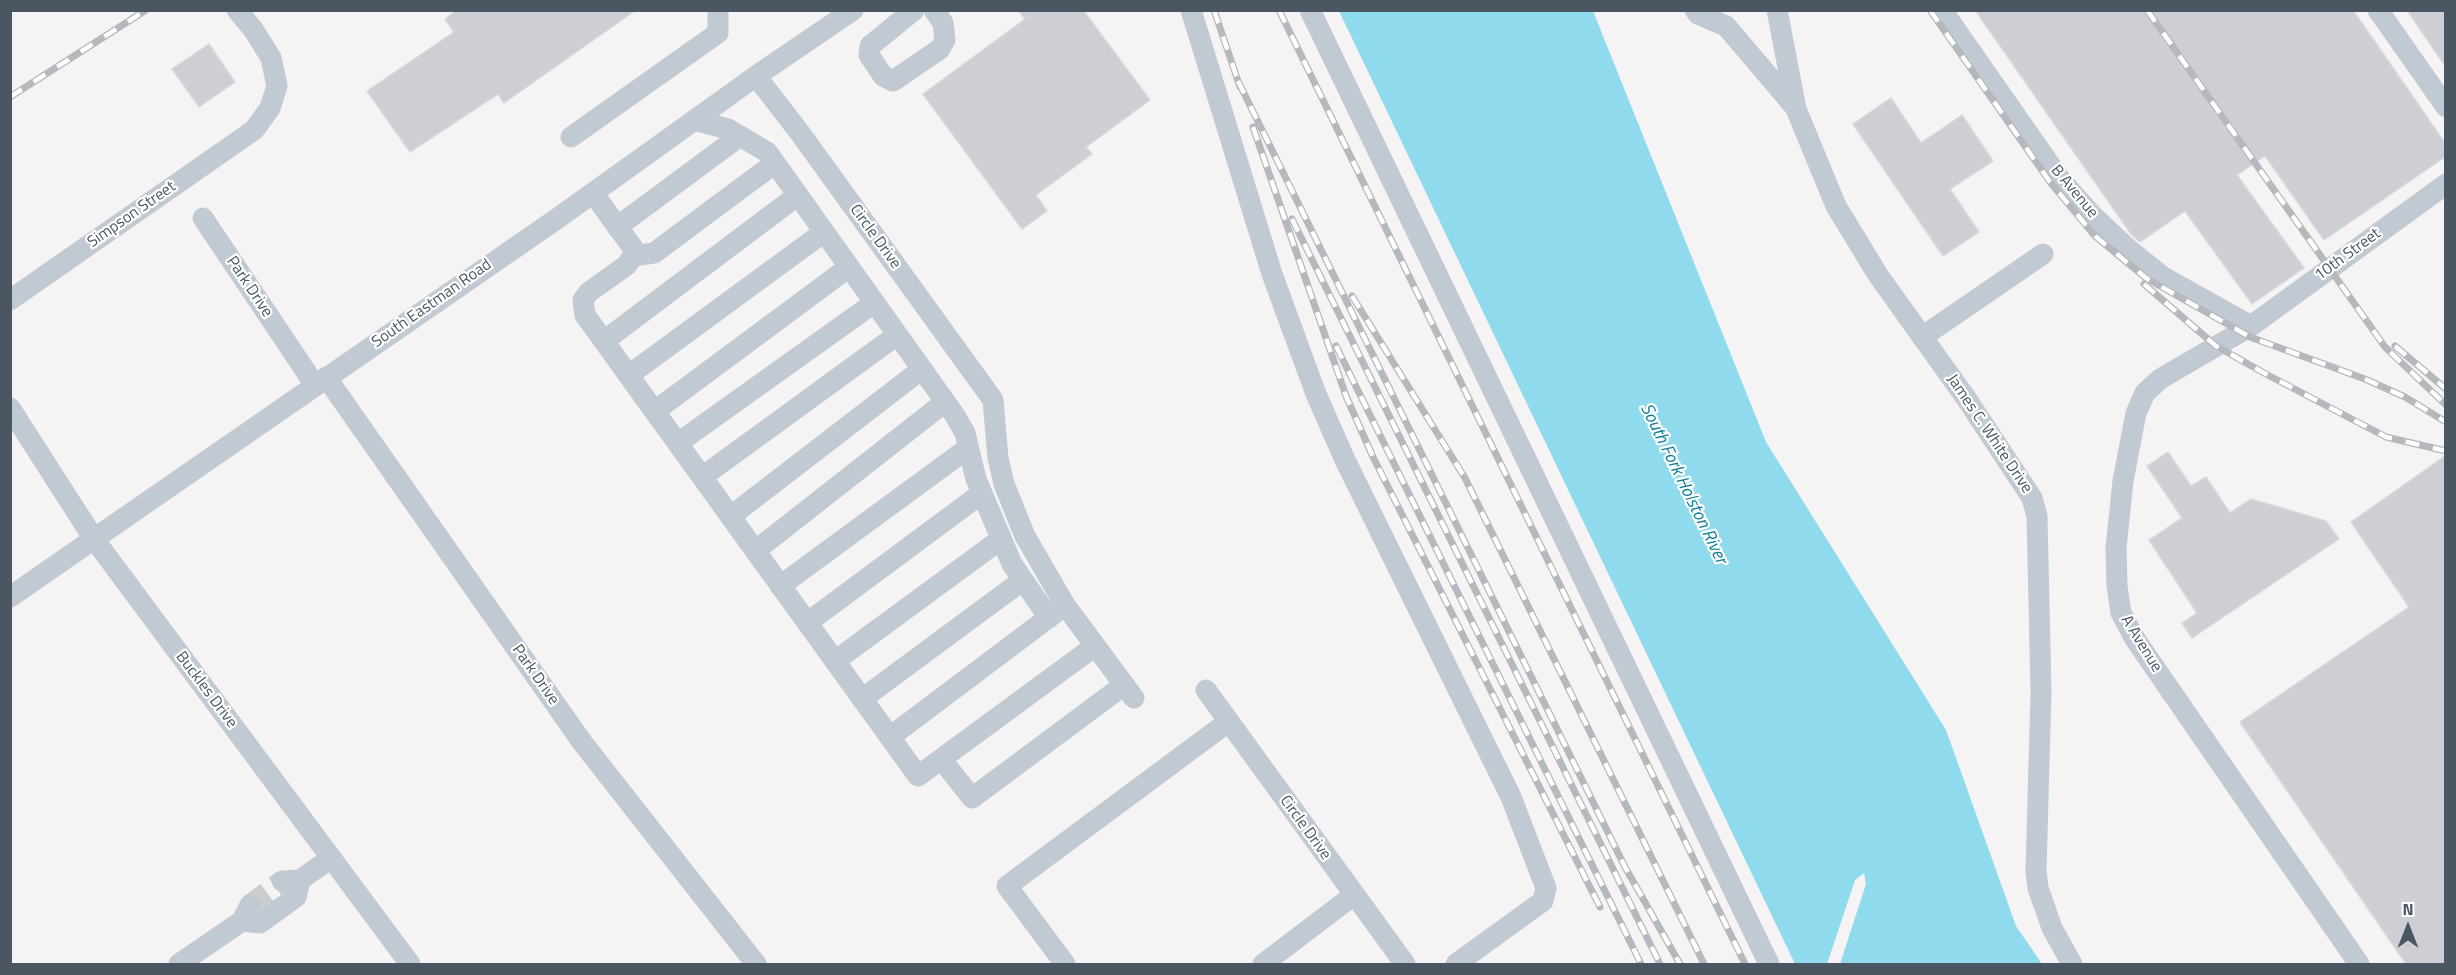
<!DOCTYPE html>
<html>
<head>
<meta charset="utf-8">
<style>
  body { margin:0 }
  #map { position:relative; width:2456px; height:975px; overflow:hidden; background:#f5f3f3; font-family:"Titillium Web",sans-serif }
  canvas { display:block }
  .frame { position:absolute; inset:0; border:12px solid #4a5661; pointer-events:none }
  .north { position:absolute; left:2378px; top:897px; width:60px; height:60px; -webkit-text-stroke:4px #fff; paint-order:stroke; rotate:0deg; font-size:16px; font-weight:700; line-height:24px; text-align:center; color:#4a5661 }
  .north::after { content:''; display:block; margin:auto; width:21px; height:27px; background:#4a5661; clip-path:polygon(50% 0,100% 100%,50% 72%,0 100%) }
</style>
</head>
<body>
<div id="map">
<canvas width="2456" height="975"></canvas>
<div class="frame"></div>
<div class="north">N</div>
</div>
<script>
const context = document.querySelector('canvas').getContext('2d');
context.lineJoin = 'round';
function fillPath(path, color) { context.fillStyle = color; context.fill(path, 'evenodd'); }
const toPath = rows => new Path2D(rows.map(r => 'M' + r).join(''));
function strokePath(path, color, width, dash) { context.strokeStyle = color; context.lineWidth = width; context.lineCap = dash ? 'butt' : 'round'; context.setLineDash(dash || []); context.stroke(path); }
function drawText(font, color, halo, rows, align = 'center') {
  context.font = font + ' "Titillium Web",sans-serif'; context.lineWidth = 4.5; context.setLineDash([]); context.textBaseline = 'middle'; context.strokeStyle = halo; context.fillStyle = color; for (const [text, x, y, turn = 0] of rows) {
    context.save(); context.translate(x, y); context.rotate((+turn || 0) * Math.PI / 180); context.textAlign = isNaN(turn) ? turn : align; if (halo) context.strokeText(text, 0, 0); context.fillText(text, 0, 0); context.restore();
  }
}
fillPath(toPath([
  [1339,11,1593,11,1766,442,1946,730,2016,926,2042,964,1840,964,1866,884,1864,873,1855,880,1827,964,1795,964]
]), '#90daee');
const building = toPath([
  [457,10,636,10,504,103,498,94,410,152,367,91,454,32,445,19,457,10],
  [1018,10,1083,10,1150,100,1086,147,1092,154,1036,195,1047,211,1022,229,923,94,1025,19,1018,10],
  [1975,10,2353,10,2445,143,2445,157,2324,240,2265,156,2237,175,2304,268,2252,304,2185,211,2140,242,2131,234,1975,10],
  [2407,10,2445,10,2445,66,2407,10],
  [209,44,235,82,199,107,172,69,209,44],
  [1891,98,1921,143,1962,115,1993,161,1950,189,1979,232,1943,256,1853,124,1891,98],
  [2168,452,2191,486,2206,477,2230,513,2251,499,2326,521,2339,539,2192,638,2182,623,2197,613,2149,540,2182,518,2147,466,2168,452],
  [2445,456,2445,964,2406,964,2240,722,2409,607,2351,522,2445,456]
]);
fillPath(building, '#cdcfd5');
strokePath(building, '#d7d9de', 1.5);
strokePath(toPath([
  [250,905,282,881]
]), '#caccce', 21, [21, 10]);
strokePath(toPath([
  [914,10,870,46,869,55,883,76,893,81,940,49,945,40,943,23,934,10],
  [1191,10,1272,274,1316,394,1345,460,1511,797,1546,888,1543,901,1456,964],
  [1310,10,1769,964],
  [1695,10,1698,14,1726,26,1794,106],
  [1777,10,1796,109,1836,206,1878,275,1966,398,2032,498,2037,516,2041,692,2036,871,2038,888,2052,928,2072,964],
  [1942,10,2060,179,2092,215,2127,248,2163,277,2251,326],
  [2378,10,2446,107],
  [756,76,800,133,993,400,998,458,1004,484,1025,536,1065,605,1134,698],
  [694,120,728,129,767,152,775,163,954,414,965,433,976,479,1012,564,1049,618],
  [571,137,718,33,718,10],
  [593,193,633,248,633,256,627,265,589,292,583,300,585,315,918,776,1095,646],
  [203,218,315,385],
  [617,227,740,136],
  [633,256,654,253,775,163],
  [10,300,254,130,270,108,277,86,271,58,253,29,237,10],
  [1922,337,2043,254],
  [604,341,798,195],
  [629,375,824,232],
  [326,377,582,742,756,964],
  [10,408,94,539,410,964],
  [655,411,849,267],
  [678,443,874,303],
  [702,477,897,335],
  [731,516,922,369],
  [755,551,945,402],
  [780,586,968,448],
  [10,597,558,218,756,76,853,10],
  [807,623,982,493],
  [835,661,1001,539],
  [1206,690,1405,964],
  [862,699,1023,580],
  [890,737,1060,609],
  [942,760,972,798,1124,685],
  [300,880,331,858],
  [250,905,242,921,260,923,296,897,300,880,282,881],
  [179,964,242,921],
  [1065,964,1007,886,1228,722],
  [1263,964,1354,895],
  [2359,964,2135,639,2121,613,2117,586,2116,548,2123,481,2136,413,2145,393,2160,379,2251,326,2446,184]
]), '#c1cad2', 21);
const rail = toPath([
  [1214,10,1240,87],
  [1279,10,1745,964],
  [1930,10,2050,182,2095,236,2146,278,2250,337,2365,379,2405,397,2446,422],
  [2147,10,2385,347,2446,405],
  [1238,81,1625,867,1680,964],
  [10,97,146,10],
  [1253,127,1346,396,1373,457,1600,907],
  [1292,219,1660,964],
  [2144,284,2216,346,2264,373,2386,437,2446,451],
  [1352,296,1465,478,1704,964],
  [1336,346,1641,964],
  [2395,346,2446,389]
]);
strokePath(rail, '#b5b8bd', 7);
strokePath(rail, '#fff', 4.5, [14]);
drawText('16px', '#4a5661', '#fff', [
  ["B Avenue",2074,192,50],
  ["Simpson Street",132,215,-35],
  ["Circle Drive",875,237,54],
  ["10th Street",2348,255,-36],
  ["Park Drive",249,287,56],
  ["South Eastman Road",432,304,-35],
  ["James C. White Drive",1989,434,56],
  ["A Avenue",2141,644,58],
  ["Park Drive",535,675,55],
  ["Buckles Drive",206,690,53],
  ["Circle Drive",1305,828,54]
]);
drawText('italic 18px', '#0c7c9b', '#fff', [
  ["South Fork Holston River",1683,484,64]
]);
</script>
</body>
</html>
